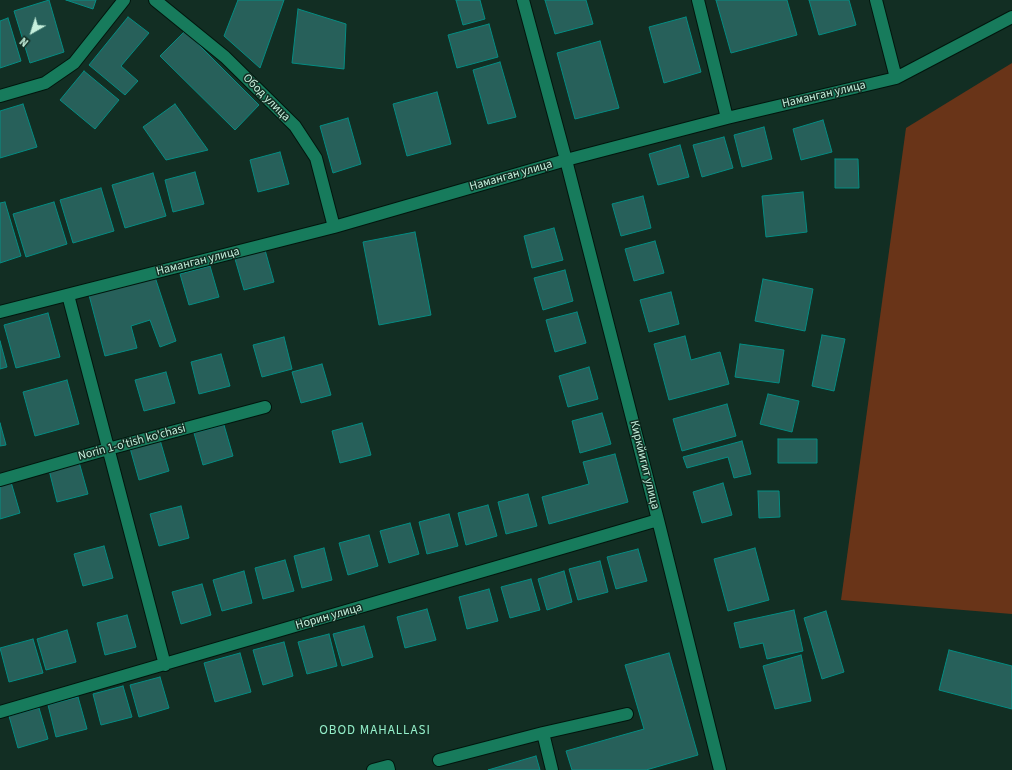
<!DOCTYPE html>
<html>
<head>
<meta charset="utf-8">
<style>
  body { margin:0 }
  #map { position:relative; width:1012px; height:770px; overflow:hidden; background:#122e23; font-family:"Source Sans 3",sans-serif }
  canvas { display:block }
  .north { position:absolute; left:12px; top:12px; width:40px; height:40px; -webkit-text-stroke:3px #122e23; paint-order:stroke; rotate:219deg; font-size:11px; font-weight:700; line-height:16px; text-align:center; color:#c6f0dd }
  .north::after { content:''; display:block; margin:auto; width:14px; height:18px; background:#c6f0dd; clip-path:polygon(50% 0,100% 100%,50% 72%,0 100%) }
</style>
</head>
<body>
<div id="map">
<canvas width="1012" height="770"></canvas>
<div class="north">N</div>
</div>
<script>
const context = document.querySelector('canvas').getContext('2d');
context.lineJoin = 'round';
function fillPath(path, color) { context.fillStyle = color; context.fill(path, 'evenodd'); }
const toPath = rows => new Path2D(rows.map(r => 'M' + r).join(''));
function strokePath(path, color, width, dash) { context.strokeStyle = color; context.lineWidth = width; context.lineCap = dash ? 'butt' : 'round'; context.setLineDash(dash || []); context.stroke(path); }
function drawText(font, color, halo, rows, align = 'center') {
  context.font = font + ' "Source Sans 3",sans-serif'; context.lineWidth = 3; context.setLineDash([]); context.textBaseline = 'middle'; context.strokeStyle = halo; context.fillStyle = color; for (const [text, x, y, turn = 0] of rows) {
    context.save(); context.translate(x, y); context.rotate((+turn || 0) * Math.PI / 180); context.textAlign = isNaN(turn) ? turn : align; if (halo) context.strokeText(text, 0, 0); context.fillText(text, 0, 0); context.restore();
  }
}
fillPath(toPath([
  [1012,63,1012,614,841,600,906,128]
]), '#693418');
const building = toPath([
  [49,0,64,52,30,63,14,11,49,0],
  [66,0,96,0,93,9,66,0],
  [238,0,284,0,260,68,224,36,238,0],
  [456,0,480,0,485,19,463,25,456,0],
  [545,0,586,0,593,24,555,34,545,0],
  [716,0,787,0,797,35,731,53,716,0],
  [809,0,849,0,856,25,819,35,809,0],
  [298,9,346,24,344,69,292,63,298,9],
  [128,17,149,33,121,66,138,81,125,95,89,65,128,17],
  [686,17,701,72,664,83,649,27,686,17],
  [8,18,21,61,0,68,0,21,8,18],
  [489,24,498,57,457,68,448,35,489,24],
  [185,31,259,105,235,130,160,56,185,31],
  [600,41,619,108,575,119,557,53,600,41],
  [500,62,516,117,488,124,473,70,500,62],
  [84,71,119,100,95,129,60,100,84,71],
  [437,92,451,144,407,156,393,104,437,92],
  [23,104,37,147,0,158,0,111,23,104],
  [175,104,208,150,166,160,143,127,175,104],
  [348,118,361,164,333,173,320,126,348,118],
  [823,120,832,152,801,160,793,129,823,120],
  [764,127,772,159,742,167,734,135,764,127],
  [724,137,733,168,702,177,693,145,724,137],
  [680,145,689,177,658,185,649,154,680,145],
  [280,152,289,184,258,192,250,160,280,152],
  [835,159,858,159,859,188,835,188,835,159],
  [195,172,204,204,173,212,165,180,195,172],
  [153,173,166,216,125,228,112,185,153,173],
  [101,188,114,231,73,243,60,200,101,188],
  [803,192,807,232,766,237,762,196,803,192],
  [643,196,651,228,621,236,612,204,643,196],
  [5,202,21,256,0,263,0,203,5,202],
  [54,202,67,244,26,257,13,214,54,202],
  [554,228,563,260,532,268,524,236,554,228],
  [415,232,431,315,379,325,363,242,415,232],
  [655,241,664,273,634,281,625,249,655,241],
  [265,250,274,282,244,290,235,259,265,250],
  [210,266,219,297,189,305,180,274,210,266],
  [565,270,573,301,543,310,534,278,565,270],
  [155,277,176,341,160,347,150,320,131,326,137,348,105,356,89,295,155,277],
  [763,279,813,289,805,331,755,321,763,279],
  [671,292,679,324,649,332,640,300,671,292],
  [577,312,586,343,555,352,546,320,577,312],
  [48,313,60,357,16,368,4,325,48,313],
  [822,335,845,339,834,391,812,386,822,335],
  [685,336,691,360,720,352,729,384,669,400,654,344,685,336],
  [284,337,292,369,262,377,253,345,284,337],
  [0,341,7,367,0,369,0,341],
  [740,344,784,350,779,383,735,377,740,344],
  [221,354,230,386,199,394,191,362,221,354],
  [322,364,331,395,301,403,292,372,322,364],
  [589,367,598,399,568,407,559,376,589,367],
  [166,372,175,403,144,411,135,380,166,372],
  [67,380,79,424,35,436,23,392,67,380],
  [768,394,799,401,792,432,760,424,768,394],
  [727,404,736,436,682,451,673,419,727,404],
  [602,413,611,444,580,453,572,421,602,413],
  [0,423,6,445,0,446,0,423],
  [362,423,371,455,340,463,332,431,362,423],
  [224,425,233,456,203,465,194,433,224,425],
  [778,439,817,439,817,463,778,463,778,439],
  [160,440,169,471,139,480,130,448,160,440],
  [742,441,751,474,734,478,728,457,687,468,683,457,742,441],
  [615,454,628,502,549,524,542,497,589,484,583,462,615,454],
  [79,462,88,494,57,502,49,470,79,462],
  [11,482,20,513,0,519,0,485,11,482],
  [723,483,732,515,702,523,693,492,723,483],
  [758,491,779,491,780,517,759,518,758,491],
  [528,494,537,526,506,534,498,502,528,494],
  [488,505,497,536,466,545,458,513,488,505],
  [181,506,189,538,159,546,150,514,181,506],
  [449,514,458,546,427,554,419,522,449,514],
  [410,523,419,554,389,563,380,531,410,523],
  [369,535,378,566,348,575,339,543,369,535],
  [104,546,113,578,83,586,74,554,104,546],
  [324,548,332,580,302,588,294,556,324,548],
  [755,548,769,600,728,611,714,559,755,548],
  [638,549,647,581,616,589,607,557,638,549],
  [285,560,294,591,263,599,255,568,285,560],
  [600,561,608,592,578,600,569,569,600,561],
  [244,571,252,603,222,611,213,580,244,571],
  [564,571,572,602,547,610,538,579,564,571],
  [531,579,540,610,510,618,501,587,531,579],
  [202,584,211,615,181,624,172,592,202,584],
  [489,589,498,621,467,629,459,597,489,589],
  [427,609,436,640,405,648,397,617,427,609],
  [794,610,803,651,767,659,763,643,740,648,734,623,794,610],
  [826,611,844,672,822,679,804,618,826,611],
  [127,615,136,647,105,655,97,623,127,615],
  [364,626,373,657,342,666,333,634,364,626],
  [67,630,76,662,46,670,37,639,67,630],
  [329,634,337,666,307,674,298,642,329,634],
  [33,639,43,673,9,682,0,648,33,639],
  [284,642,293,676,263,685,253,650,284,642],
  [949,650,1012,666,1012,709,939,690,949,650],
  [240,653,251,692,215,702,204,663,240,653],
  [669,653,698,755,646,770,572,770,566,751,644,729,625,665,669,653],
  [801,655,811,701,775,709,763,666,801,655],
  [160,677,169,708,139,717,130,685,160,677],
  [123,686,132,717,101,725,93,694,123,686],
  [78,697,87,729,56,737,48,705,78,697],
  [39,708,48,739,18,748,9,716,39,708],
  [536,756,540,770,488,770,536,756]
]);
fillPath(building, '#27605a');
strokePath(building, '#048d83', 1);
const lane = toPath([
  [543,733,627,714],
  [439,760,543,733,552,770],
  [373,770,388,766,389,770]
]);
const street = toPath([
  [155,0,225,57,295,126,316,158,334,227],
  [523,0,566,160,658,520,720,770],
  [698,0,727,118],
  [876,0,896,78],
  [0,96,45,83,74,63,124,0],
  [68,295,165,665],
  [0,312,334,227,566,160,727,118,896,78,1012,17],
  [0,480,108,449,265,407],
  [0,712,658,520]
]);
strokePath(lane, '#00160d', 14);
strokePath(street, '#00160d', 14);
strokePath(lane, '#177b5c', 12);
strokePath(street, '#177b5c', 12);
drawText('12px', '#c6f0dd', '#122e23', [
  ["Наманган улица",824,95,-13],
  ["Обод улица",266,98,45],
  ["Наманган улица",511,176,-16],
  ["Наманган улица",198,262,-14],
  ["Norin 1-o'tish ko'chasi",132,443,-15],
  ["Киркйигит улица",644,465,76],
  ["Норин улица",329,617,-16]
]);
context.letterSpacing = '1px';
drawText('13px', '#94eec9', '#122e23', [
  ["OBOD MAHALLASI",375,731]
]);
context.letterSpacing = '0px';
</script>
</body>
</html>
